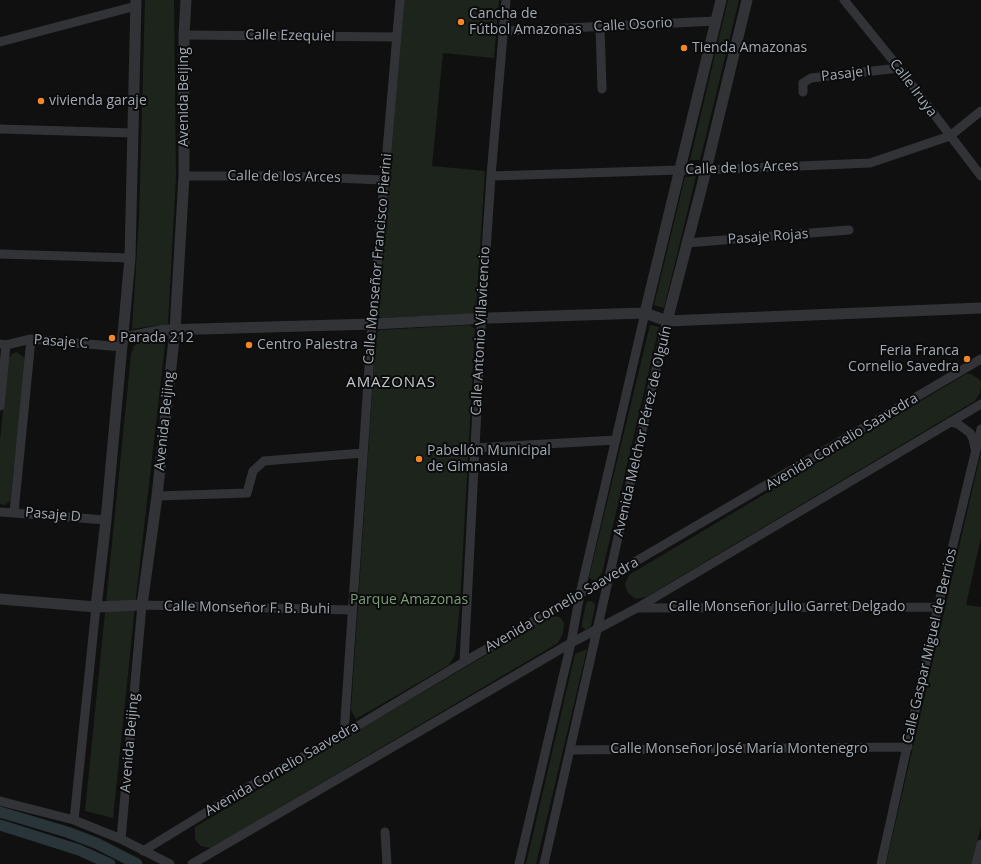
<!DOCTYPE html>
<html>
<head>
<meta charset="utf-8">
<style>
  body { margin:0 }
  canvas { display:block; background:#101011 }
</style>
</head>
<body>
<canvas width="981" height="864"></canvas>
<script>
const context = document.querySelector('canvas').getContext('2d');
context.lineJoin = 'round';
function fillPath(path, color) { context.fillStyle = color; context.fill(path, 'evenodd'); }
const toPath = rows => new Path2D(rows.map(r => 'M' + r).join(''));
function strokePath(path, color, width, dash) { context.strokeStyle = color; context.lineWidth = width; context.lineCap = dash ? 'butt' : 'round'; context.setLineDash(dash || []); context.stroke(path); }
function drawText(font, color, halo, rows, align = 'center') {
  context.font = font + ' "Open Sans",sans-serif'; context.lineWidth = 4; context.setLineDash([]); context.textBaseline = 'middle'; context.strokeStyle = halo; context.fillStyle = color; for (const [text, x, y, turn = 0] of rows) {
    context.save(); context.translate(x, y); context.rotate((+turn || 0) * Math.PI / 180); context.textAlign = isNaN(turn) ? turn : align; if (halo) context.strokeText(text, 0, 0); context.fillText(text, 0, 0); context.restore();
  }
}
fillPath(toPath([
  [145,0,174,0,176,177,168,324,132,329,139,219],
  [404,0,499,0,494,58,443,53,432,166,485,171,476,310,473,314,381,318,378,314],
  [728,0,739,0,700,160,690,160],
  [696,176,664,308,654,305,685,177],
  [470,325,475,329,460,604,455,655,449,665,356,719,351,710,376,334,380,330],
  [650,325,659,327,602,573,598,578,593,581,589,577],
  [166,336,135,606,113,818,85,811,131,355,134,346,140,342],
  [17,352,26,359,10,501,5,505,0,504,0,441,8,360,12,354],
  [966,374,971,374,980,380,981,384,980,393,975,401,646,597,636,599,628,593,625,584,629,575],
  [981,452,981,537,966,605,981,607,981,826,972,864,886,864],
  [588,601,591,601,594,603,595,605,591,626,586,630,582,627,582,624,586,603],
  [552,616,560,617,564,623,563,633,558,643,211,848,201,846,195,840,195,827],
  [587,649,536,864,526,864,575,654]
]), '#1c241c');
strokePath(toPath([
  [0,812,67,832,96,843,137,864],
  [0,825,79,850,110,864]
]), '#293539', 11);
strokePath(toPath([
  [844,0,899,68,981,176],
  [600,26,602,89],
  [503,31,716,21],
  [184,35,397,37],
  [0,42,136,6],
  [803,92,803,83,811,78,899,68],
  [0,129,133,133],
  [184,176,284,176,383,180],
  [491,176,680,170,705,170,870,163,950,136,981,111],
  [686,243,849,230],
  [0,254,130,258],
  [0,344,6,345,31,339,122,347],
  [0,406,6,345],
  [950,422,958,424,970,433,973,439,975,448],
  [475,448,616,440],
  [157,496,247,493,253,471,264,461,363,453],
  [0,512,106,520],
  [14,512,31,339],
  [638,608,938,607],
  [464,662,482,311,491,176,506,0],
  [344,734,372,324,400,0],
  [570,750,908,747],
  [0,801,74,820,121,839,170,864],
  [74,820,96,607],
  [385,832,387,864],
  [121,839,142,605,352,610],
  [143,851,236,794,344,734,464,662,981,359],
  [192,864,571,643,637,608,981,404],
  [519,864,571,643,580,594,645,313],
  [544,864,667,321],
  [881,864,938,607,981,429],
  [976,864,981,844]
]), '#313336', 9);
strokePath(toPath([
  [645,313,721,0],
  [667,321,702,186,747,0],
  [123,338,165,330,372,324,489,318,645,313,667,321,981,308],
  [0,599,96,607,142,605,157,496,175,330,184,176,184,35,186,0],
  [96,607,106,520,130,258,136,0]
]), '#313336', 11);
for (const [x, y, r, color] of [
  [461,22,4,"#f18728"],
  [684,48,4,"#f18728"],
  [41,101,4,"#f18728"],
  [112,338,4,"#f18728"],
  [249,345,4,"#f18728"],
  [967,359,4,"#f18728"],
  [419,459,4,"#f18728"]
]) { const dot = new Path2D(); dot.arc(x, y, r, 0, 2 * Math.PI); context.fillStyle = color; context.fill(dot); strokePath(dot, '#0b0b0c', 1.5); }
drawText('14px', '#a1a9b2', '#0b0b0c', [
  ["Cancha de",469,14],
  ["Fútbol Amazonas",469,30],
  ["Tienda Amazonas",692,48],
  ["vivienda garaje",49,101],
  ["Parada 212",120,338],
  ["Centro Palestra",257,345],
  ["Feria Franca",959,351,"right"],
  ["Cornelio Savedra",959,367,"right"],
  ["Pabellón Municipal",427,451],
  ["de Gimnasia",427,467]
], 'left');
drawText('14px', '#a1a9b2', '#0b0b0c', [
  ["Calle Osorio",633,25,-3],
  ["Calle Ezequiel",290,36,1],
  ["Pasaje I",846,74,-7],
  ["Calle Iruya",913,88,53],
  ["Avenida Beijing",184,97,-90],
  ["Calle de los Arces",742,168,-2],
  ["Calle de los Arces",284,177,1],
  ["Pasaje Rojas",768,237,-4],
  ["Calle Monseñor Francisco Pierini",378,259,-85],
  ["Calle Antonio Villavicencio",481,331,-87],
  ["Pasaje C",61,342,4],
  ["Avenida Beijing",165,421,-84],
  ["Avenida Melchor Pérez de Olguín",643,431,-77],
  ["Avenida Cornelio Saavedra",842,442,-31],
  ["Pasaje D",53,515,5],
  ["Avenida Cornelio Saavedra",562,605,-30],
  ["Calle Monseñor Julio Garret Delgado",787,607],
  ["Calle Monseñor F. B. Buhi",247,608,1],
  ["Calle Gaspar Miguel de Berrios",930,646,-77],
  ["Avenida Beijing",130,743,-85],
  ["Calle Monseñor José María Montenegro",739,749],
  ["Avenida Cornelio Saavedra",282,769,-30]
]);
drawText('14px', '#7c9e77', '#0b0b0c', [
  ["Parque Amazonas",409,600]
]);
context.letterSpacing = '1px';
drawText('15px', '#c2c7ce', '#0b0b0c', [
  ["AMAZONAS",391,383]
]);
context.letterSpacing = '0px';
</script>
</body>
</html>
